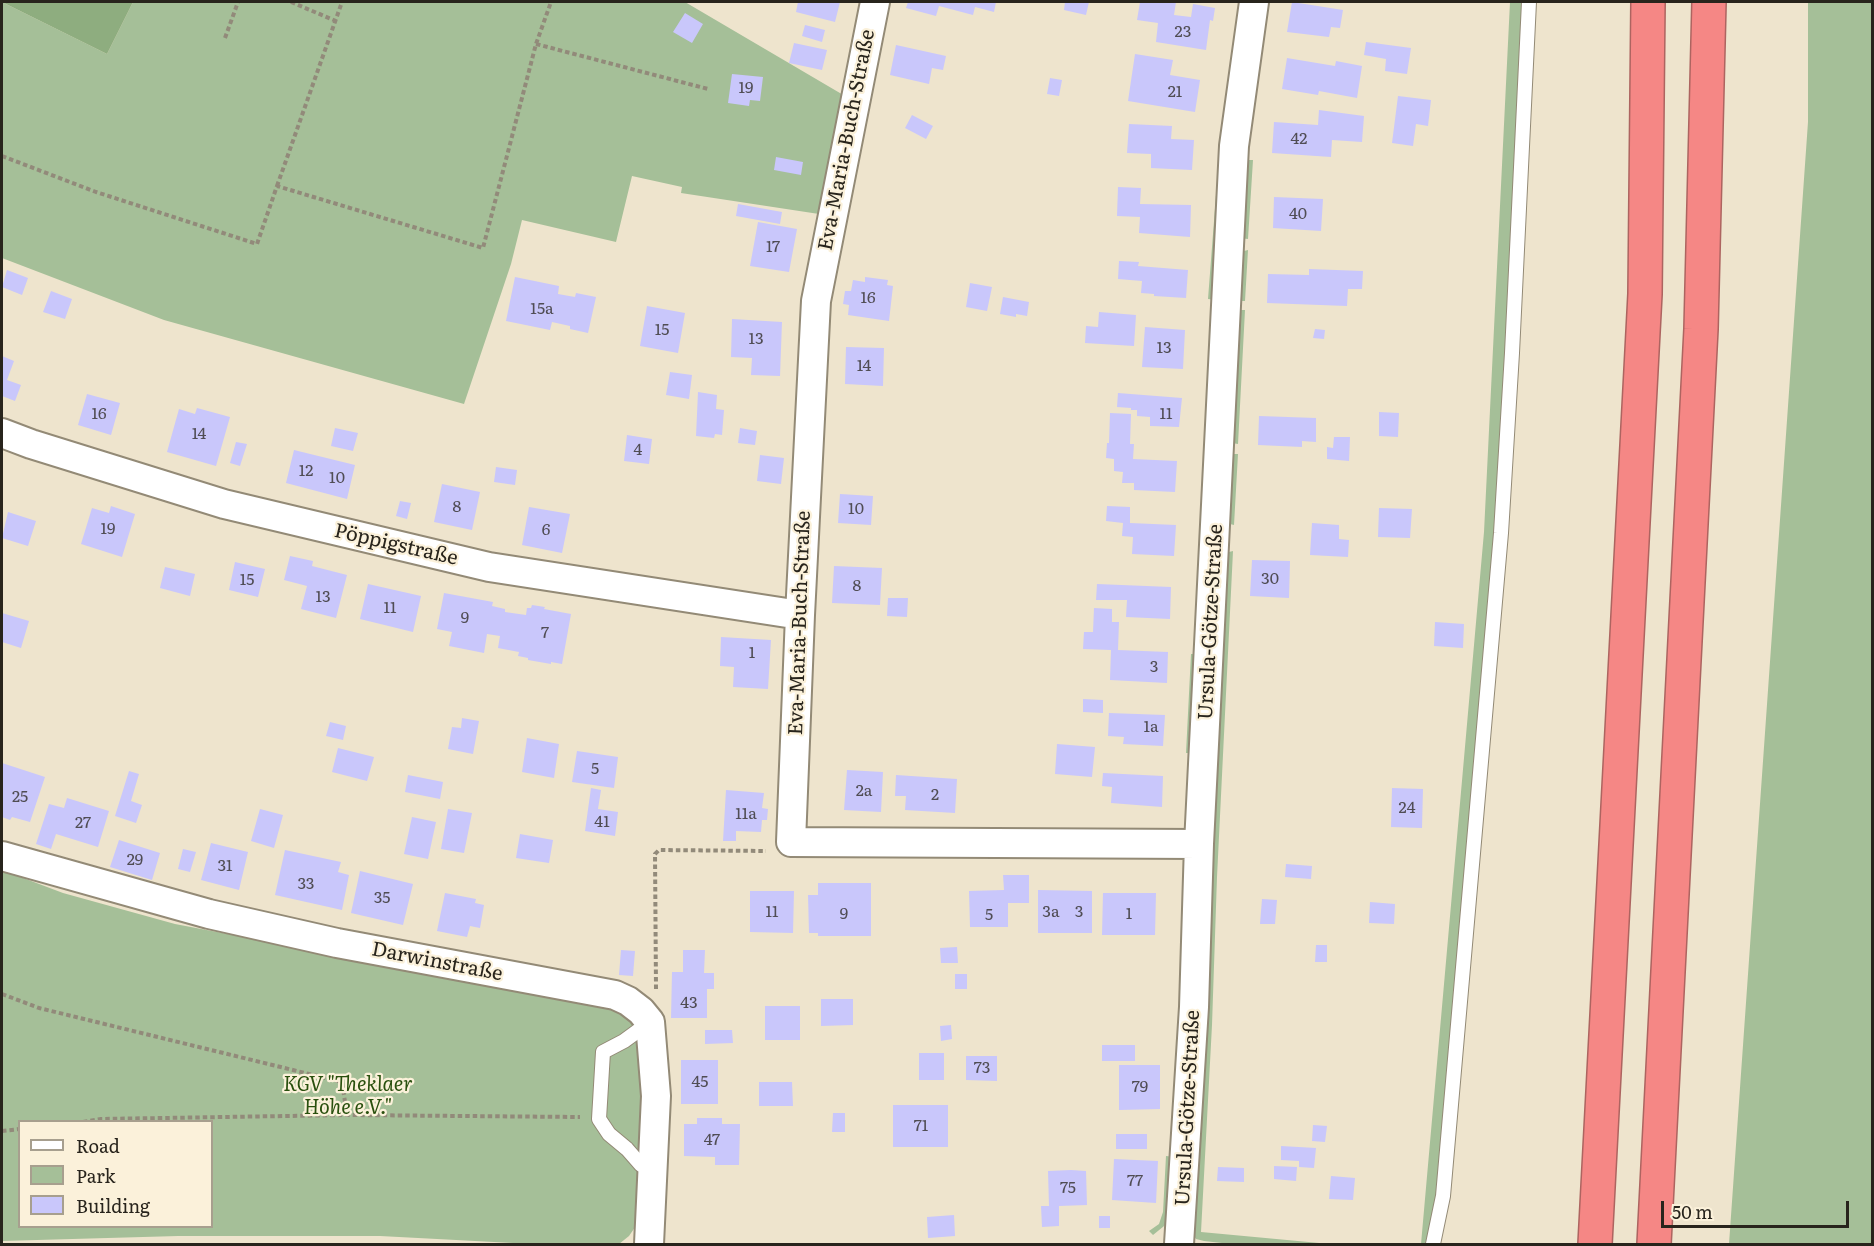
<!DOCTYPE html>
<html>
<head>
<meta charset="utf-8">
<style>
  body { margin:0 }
  #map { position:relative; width:1874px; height:1246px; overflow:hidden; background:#eee4cd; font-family:Literata,serif }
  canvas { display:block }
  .frame { position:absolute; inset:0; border:3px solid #28241c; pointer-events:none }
  .legend { position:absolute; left:18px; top:1120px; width:195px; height:108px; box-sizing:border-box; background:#fbf1da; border:2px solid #a79f8e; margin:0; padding:8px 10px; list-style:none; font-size:18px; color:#28241c }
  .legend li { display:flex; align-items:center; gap:12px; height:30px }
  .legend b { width:30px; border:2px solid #a79f8e }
  .scale { position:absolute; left:1661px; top:1201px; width:188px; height:27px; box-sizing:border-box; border:3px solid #28241c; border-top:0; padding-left:8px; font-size:18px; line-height:21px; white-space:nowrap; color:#28241c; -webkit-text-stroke:4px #fbf1da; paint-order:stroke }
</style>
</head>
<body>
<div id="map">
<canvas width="1874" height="1246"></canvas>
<div class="frame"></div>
<ul class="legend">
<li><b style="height:8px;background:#fff"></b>Road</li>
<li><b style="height:16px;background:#a5bf98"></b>Park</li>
<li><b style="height:16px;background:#c9c7fb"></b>Building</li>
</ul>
<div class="scale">50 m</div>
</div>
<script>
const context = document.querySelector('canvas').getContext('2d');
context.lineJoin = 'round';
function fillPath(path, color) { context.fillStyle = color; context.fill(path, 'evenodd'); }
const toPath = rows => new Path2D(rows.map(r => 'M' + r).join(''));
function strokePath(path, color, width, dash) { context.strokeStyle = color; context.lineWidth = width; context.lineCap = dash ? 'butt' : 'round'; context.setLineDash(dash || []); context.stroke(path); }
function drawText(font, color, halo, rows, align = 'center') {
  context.font = font + ' Literata,serif'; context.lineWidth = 4.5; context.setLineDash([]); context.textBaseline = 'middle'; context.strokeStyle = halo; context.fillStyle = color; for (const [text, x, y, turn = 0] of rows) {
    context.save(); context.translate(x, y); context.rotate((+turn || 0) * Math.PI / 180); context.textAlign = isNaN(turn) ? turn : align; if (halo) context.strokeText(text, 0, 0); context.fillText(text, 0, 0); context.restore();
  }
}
fillPath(toPath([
  [2,2,107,54,133,2,685,2,845,96,819,214,681,193,682,187,632,176,616,242,522,220,511,264,464,404,164,320,2,258],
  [1510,2,1522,2,1517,168,1495,532,1438,1196,1425,1244,1421,1244,1484,532],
  [1808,2,1872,2,1872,1244,1729,1244,1808,122],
  [1220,143,1227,143,1217,300,1208,299],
  [1245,160,1253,160,1248,239,1239,238],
  [1248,250,1245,301,1238,301,1240,252],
  [1238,310,1245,310,1238,444,1232,443],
  [1231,454,1238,454,1234,525,1226,523],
  [1233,551,1217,877,1212,1025,1201,1232,1330,1244,1231,1244,1204,1241,1196,1239,1191,1232,1225,553],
  [1191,654,1200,654,1195,753,1186,753],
  [2,870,63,893,175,924,618,1008,635,1021,645,1038,642,1217,629,1236,619,1244,532,1244,380,1236,178,1236,2,1241],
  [20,1122,212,1122,212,1226,20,1226],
  [1166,1156,1175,1157,1169,1222,1153,1235,1149,1231,1159,1224,1163,1212]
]), '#a5bf98');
fillPath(toPath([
  [2,2,133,2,107,54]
]), '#8ead7f');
fillPath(toPath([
  [798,2,840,2,835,22,796,12],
  [908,2,996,2,994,12,975,7,973,15,939,6,936,16,906,8],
  [1065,2,1089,2,1086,15,1064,10],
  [1140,2,1176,2,1174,15,1191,17,1193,4,1215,8,1213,21,1210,20,1206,50,1156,42,1158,23,1137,20],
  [1292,2,1343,10,1340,28,1331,27,1329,37,1287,32],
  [685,13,703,24,692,43,673,32],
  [805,25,825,30,822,42,802,36],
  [1366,42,1411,48,1407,74,1385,71,1386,59,1364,55],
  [794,43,827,50,822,70,789,63],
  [896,45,946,56,943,70,932,68,929,84,890,75],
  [1135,54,1173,60,1170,75,1200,80,1195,112,1128,101],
  [1287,58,1335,66,1336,61,1362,66,1357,98,1319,91,1318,95,1282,89],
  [732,74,763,77,760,101,750,100,749,106,728,103],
  [1050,78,1062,80,1059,96,1047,94],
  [1398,96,1431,100,1428,126,1416,124,1413,146,1392,143],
  [1319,110,1364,116,1362,142,1332,140,1331,157,1272,153,1274,122,1318,125],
  [912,115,933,126,926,139,905,128],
  [1129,124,1172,126,1171,139,1194,140,1192,170,1151,168,1151,154,1127,153],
  [776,157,803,162,801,175,774,170],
  [1118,187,1141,188,1140,204,1191,205,1190,237,1139,233,1140,217,1117,216],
  [1274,197,1323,199,1321,231,1273,228],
  [738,204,782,212,780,224,736,216],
  [758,222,797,229,789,272,750,266],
  [1119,261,1139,262,1138,266,1188,270,1186,298,1154,296,1154,294,1141,293,1142,281,1118,279],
  [1309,269,1363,271,1362,289,1348,289,1347,306,1267,303,1268,274,1309,275],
  [7,270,28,278,22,295,2,287],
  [515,277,559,286,558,294,575,297,576,293,596,297,588,333,570,329,570,326,552,322,550,330,506,321],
  [865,277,888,280,887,285,893,286,889,321,848,315,849,305,843,304,845,291,851,291,853,280,865,282],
  [970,283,992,287,987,311,966,307],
  [51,291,72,299,65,319,43,312],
  [1003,297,1029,302,1027,316,1016,314,1016,317,1000,314],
  [647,306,685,313,678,353,640,346],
  [1099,312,1136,315,1134,346,1085,343,1086,326,1098,327],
  [732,319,782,322,780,376,751,375,752,358,731,357],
  [1145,327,1185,330,1183,369,1142,367],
  [1315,329,1325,330,1324,339,1313,338],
  [846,347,884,348,883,386,845,384],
  [2,356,14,361,7,380,21,385,15,401,2,396],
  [670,372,692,375,689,399,666,395],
  [698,392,717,395,716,409,724,410,722,435,715,434,714,438,696,436],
  [1118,393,1182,398,1179,427,1150,426,1150,417,1137,416,1137,410,1131,410,1131,408,1117,407],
  [87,394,120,403,111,435,78,425],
  [197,408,230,417,216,466,167,452,179,409,195,414],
  [1379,412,1399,413,1398,437,1379,436],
  [1110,413,1131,414,1130,444,1134,444,1133,459,1177,461,1175,492,1134,490,1134,483,1122,483,1123,472,1114,471,1114,459,1106,458,1107,443,1109,443],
  [1259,416,1316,418,1316,442,1302,441,1302,447,1258,445],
  [335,428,358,433,353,451,331,446],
  [740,428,757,431,755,445,738,443],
  [627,435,652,439,649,464,624,461],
  [1334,437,1350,437,1349,461,1327,459,1327,447,1333,448],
  [236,442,247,444,240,466,230,463],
  [294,450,355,465,347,499,286,483],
  [760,455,784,458,781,484,757,481],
  [496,467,517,470,515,485,494,482],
  [442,484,480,492,472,530,434,522],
  [840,494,873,496,871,525,838,523],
  [400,501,411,503,407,519,396,516],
  [111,506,135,514,122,557,81,544,92,508,109,513],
  [1107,506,1130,507,1130,523,1176,525,1174,556,1132,554,1133,537,1122,536,1123,523,1106,521],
  [529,507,570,514,562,553,522,545],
  [1379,508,1412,509,1410,538,1378,537],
  [8,512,36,521,28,546,2,538],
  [1312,523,1339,525,1339,539,1349,540,1348,557,1310,555],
  [290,556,313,561,312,566,347,575,336,618,301,609,307,586,284,580],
  [1252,560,1290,561,1289,598,1250,596],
  [235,562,265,569,258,597,229,590],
  [834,566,882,568,880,605,832,603],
  [165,567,195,574,190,596,160,588],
  [368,584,421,596,413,632,360,619],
  [1097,584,1171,587,1170,619,1126,617,1127,600,1096,600],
  [444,593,493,602,492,606,505,609,505,612,526,615,527,608,531,608,532,605,545,607,544,609,571,614,562,664,551,662,551,664,528,660,528,658,518,656,519,652,498,648,500,636,487,634,484,653,449,646,452,632,437,629],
  [888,598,908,598,907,617,887,616],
  [1094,608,1112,609,1112,622,1119,622,1118,650,1168,652,1167,683,1110,680,1111,650,1083,649,1084,632,1093,632],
  [2,613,29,621,21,648,2,642],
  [1435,622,1464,624,1463,648,1434,646],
  [721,637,771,640,768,689,733,687,734,667,720,666],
  [1083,699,1103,700,1103,713,1083,712],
  [1109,713,1165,715,1163,746,1123,744,1124,737,1108,736],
  [462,718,479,721,473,754,448,749,452,727,461,728],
  [330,722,346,726,343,740,326,736],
  [527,738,559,744,554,778,522,772],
  [1057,744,1095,747,1092,777,1055,774],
  [338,748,374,757,367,781,332,772],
  [577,751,618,757,614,788,572,782],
  [2,763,45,777,30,822,12,817,10,820,2,817],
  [847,770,883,772,881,812,844,810],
  [129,771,139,774,131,801,142,805,136,823,115,816],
  [1103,773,1163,776,1162,807,1111,803,1112,787,1102,786],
  [408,775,443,782,440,799,405,792],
  [896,775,957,779,955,813,905,810,906,796,895,796],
  [591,788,601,790,598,809,618,812,615,836,585,831],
  [1392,788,1423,789,1422,828,1391,827],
  [726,790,764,793,762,808,768,809,767,820,762,820,761,832,736,831,736,841,723,841],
  [67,798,109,811,98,847,56,834,51,849,36,844,49,804,64,808],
  [260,809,283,815,274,848,251,841],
  [448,809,472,813,464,853,441,849],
  [412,817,436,822,428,859,404,854],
  [520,834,553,840,549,863,516,858],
  [119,840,160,853,152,880,110,867],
  [211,843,248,852,239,890,201,880],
  [183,849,196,852,190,872,178,869],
  [285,850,341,862,338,872,349,875,342,910,275,895],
  [1286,864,1312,866,1311,879,1285,877],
  [360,871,413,884,403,925,351,913],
  [1003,875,1029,875,1029,903,1008,903,1008,927,970,927,969,891,1004,890],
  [818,883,871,883,871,936,818,936,818,933,809,933,808,895,818,895],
  [1038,890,1092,891,1092,933,1038,933],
  [750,891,794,891,793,933,750,932],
  [445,893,476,899,475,903,484,905,480,928,470,926,467,937,437,931],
  [1103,893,1156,893,1155,935,1102,935],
  [1262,899,1277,900,1275,924,1260,924],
  [1370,902,1395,904,1394,924,1369,923],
  [1316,945,1327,945,1327,962,1315,962],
  [957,947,958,963,941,963,940,948],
  [621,950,635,951,633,976,619,975],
  [683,950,705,950,704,973,714,973,714,989,707,989,707,1018,671,1018,672,972,683,972],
  [955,974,967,974,967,989,955,989],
  [821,999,853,999,853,1025,821,1026],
  [765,1006,800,1006,800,1040,765,1040],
  [951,1025,952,1039,941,1041,940,1026],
  [705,1030,732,1030,733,1043,705,1044],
  [1102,1045,1135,1045,1135,1061,1102,1061],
  [919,1053,944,1053,944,1080,919,1080],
  [966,1056,997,1056,997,1081,966,1080],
  [681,1060,718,1060,718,1104,681,1104],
  [1119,1065,1160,1065,1160,1109,1119,1110],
  [759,1082,792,1082,793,1106,759,1106],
  [893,1105,948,1105,948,1147,893,1147],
  [833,1113,845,1113,845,1132,832,1132],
  [697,1118,722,1118,722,1124,740,1124,739,1165,715,1165,715,1157,684,1156,684,1124,697,1124],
  [1313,1125,1327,1126,1325,1142,1312,1141],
  [1116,1134,1147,1134,1147,1149,1116,1149],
  [1281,1146,1316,1148,1314,1168,1299,1167,1299,1161,1281,1160],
  [1114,1159,1158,1161,1156,1203,1112,1200],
  [1274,1166,1297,1167,1296,1181,1274,1179],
  [1218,1167,1244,1168,1244,1182,1217,1181],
  [1071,1170,1086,1171,1087,1205,1059,1206,1059,1226,1042,1227,1041,1206,1049,1206,1048,1171],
  [1331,1176,1355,1178,1353,1200,1329,1199],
  [954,1215,955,1236,928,1238,927,1217],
  [1099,1216,1110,1216,1110,1228,1099,1228]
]), '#c9c7fb');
const service = toPath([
  [650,1022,624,1041,603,1052,599,1119,609,1134,627,1149,641,1165,654,1167],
  [1433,1244,1443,1196,1501,533,1512,353,1529,2]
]);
const minor = toPath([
  [875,2,816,301,800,615,791,842,1199,844],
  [2,433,31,444,224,504,489,567,800,615],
  [2,856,209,914,337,943,615,995,628,1001,641,1011,650,1022,656,1096,649,1244],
  [1179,1244,1194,1007,1199,844,1234,146,1254,2]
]);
const motorway = toPath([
  [1595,1244,1645,294,1648,2],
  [1654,1244,1701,329,1709,2]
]);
strokePath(service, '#938a76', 16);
strokePath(minor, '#938a76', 32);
strokePath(motorway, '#ad6460', 36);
strokePath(toPath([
  [291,2,336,21],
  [225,38,238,2],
  [536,44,708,89],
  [2,156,96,192,257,244,277,186,483,248,536,44,551,2],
  [277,186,342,2],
  [656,989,655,854,659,850,766,851],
  [2,994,39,1008,342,1082,347,1115],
  [83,1122,101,1119,347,1115,580,1117],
  [2,1131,20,1129]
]), '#928a7a', 4, [4.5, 3]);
strokePath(service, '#fff', 14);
strokePath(minor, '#fff', 28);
strokePath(motorway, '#f58785', 33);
drawText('16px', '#504d54', null, [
  ["23",1183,32],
  ["19",746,88],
  ["21",1175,92],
  ["42",1299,139],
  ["40",1298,214],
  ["17",773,247],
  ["16",868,298],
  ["15a",542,309],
  ["15",662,330],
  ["13",756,339],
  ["13",1164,348],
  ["14",864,366],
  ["16",99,414],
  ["11",1166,414],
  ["14",199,434],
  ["4",638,450],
  ["12",306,471],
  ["10",337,478],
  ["8",457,507],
  ["10",856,509],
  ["19",108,529],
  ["6",546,530],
  ["30",1270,579],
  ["15",247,580],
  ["8",857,586],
  ["13",323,597],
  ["11",390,608],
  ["9",465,618],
  ["7",545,633],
  ["1",752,653],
  ["3",1154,667],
  ["1a",1151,727],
  ["5",595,769],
  ["2a",864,791],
  ["2",935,795],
  ["25",20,797],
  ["24",1407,808],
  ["11a",746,814],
  ["41",602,822],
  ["27",83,823],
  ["29",135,860],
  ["31",225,866],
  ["33",306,884],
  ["35",382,898],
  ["11",772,912],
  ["3a",1051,912],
  ["3",1079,912],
  ["9",844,914],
  ["1",1129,914],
  ["5",989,915],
  ["43",689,1003],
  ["73",982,1068],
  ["45",700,1082],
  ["79",1140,1087],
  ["71",921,1126],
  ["47",712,1140],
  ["77",1135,1181],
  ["75",1068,1188]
]);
drawText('20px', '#28241c', '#fbf1da', [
  ["Eva-Maria-Buch-Straße",847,140,-79],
  ["Pöppigstraße",396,545,13],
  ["Ursula-Götze-Straße",1211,622,-87],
  ["Eva-Maria-Buch-Straße",800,623,-88],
  ["Darwinstraße",437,962,11],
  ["Ursula-Götze-Straße",1188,1108,-87]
]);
drawText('italic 20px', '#29500e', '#fbf1da', [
  ["KGV \"Theklaer",348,1085],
  ["Höhe e.V.\"",348,1108]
]);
</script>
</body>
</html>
